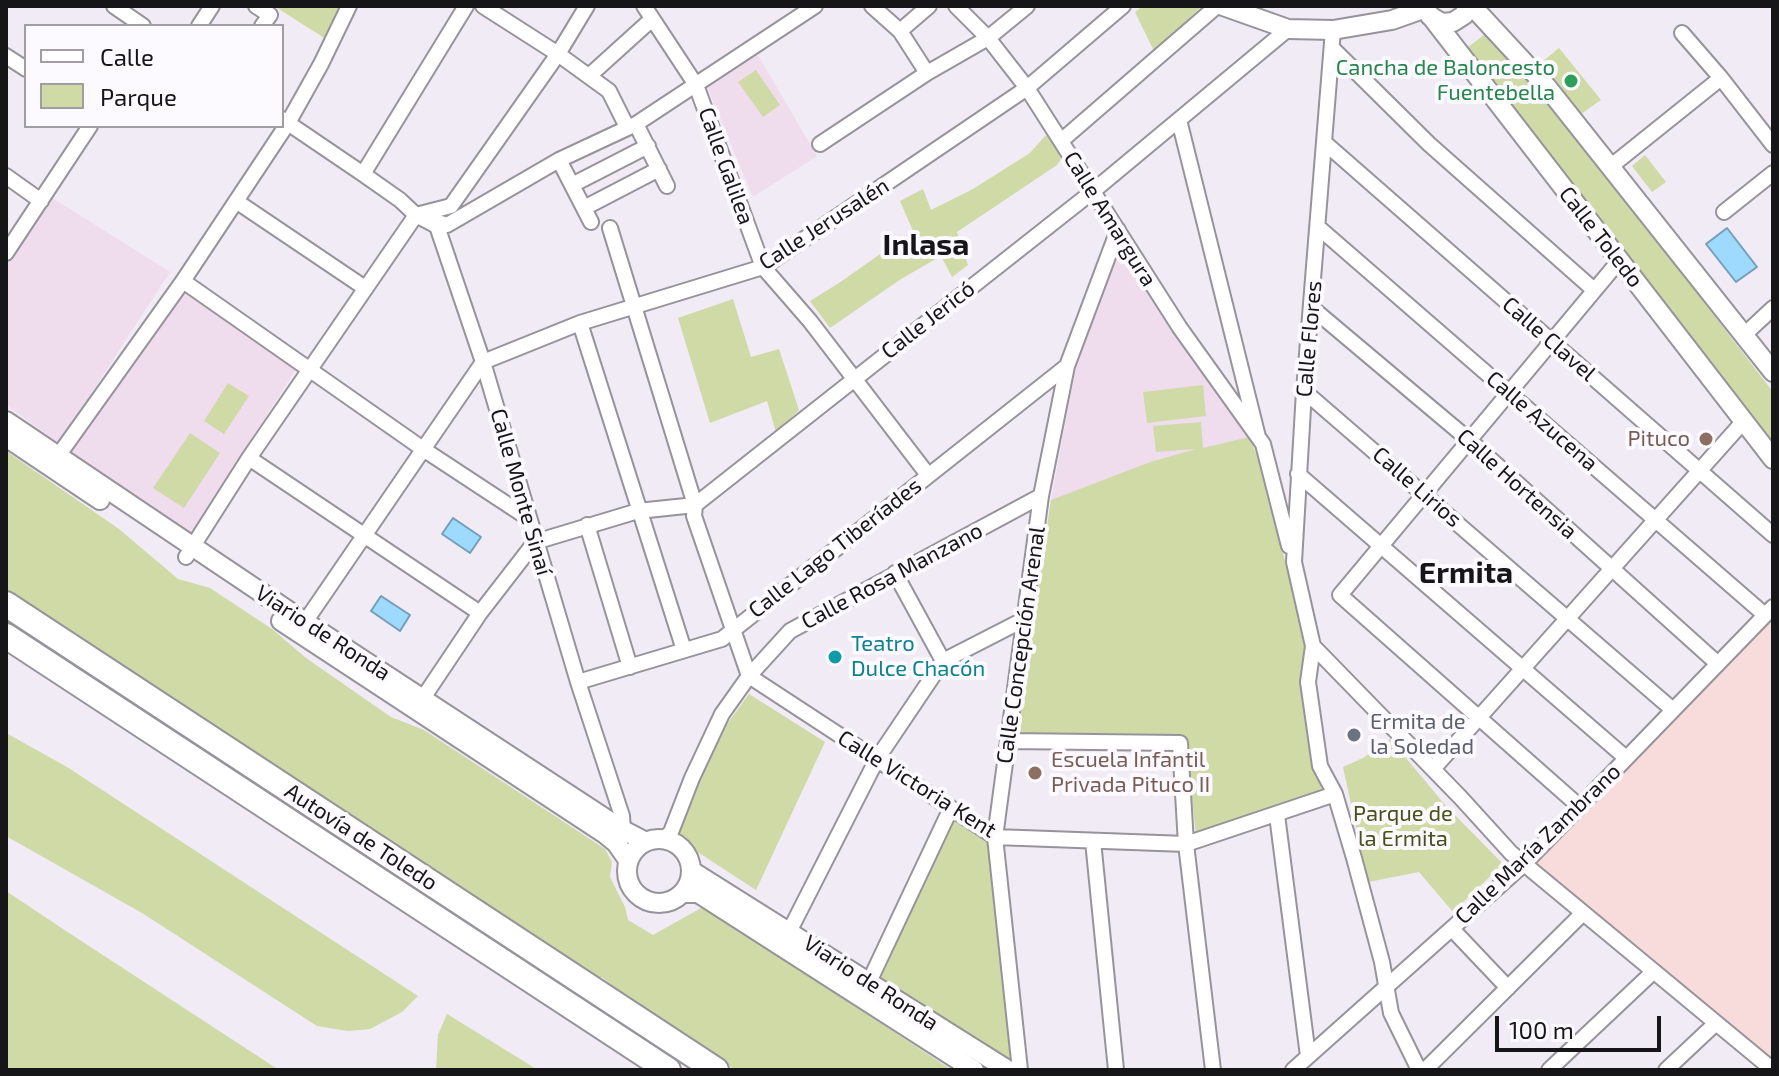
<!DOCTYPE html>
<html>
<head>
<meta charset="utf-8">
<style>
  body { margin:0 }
  #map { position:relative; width:1779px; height:1076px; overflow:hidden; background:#f0ebf4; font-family:"Exo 2",sans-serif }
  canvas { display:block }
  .frame { position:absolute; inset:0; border:8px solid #161518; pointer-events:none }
  .legend { position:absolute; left:24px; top:24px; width:260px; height:104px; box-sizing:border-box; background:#fcf9ff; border:2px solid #a09ea3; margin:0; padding:10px 14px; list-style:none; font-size:24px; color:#161518 }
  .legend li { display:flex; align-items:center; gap:16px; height:40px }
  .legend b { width:40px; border:2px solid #a09ea3 }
  .scale { position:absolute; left:1495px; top:1016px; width:166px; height:36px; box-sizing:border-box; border:4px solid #161518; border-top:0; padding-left:10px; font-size:24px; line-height:28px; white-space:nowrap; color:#161518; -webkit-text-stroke:6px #fcf9ff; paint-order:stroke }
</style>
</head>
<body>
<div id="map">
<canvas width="1779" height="1076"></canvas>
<div class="frame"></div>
<ul class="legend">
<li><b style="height:10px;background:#fff"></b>Calle</li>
<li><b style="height:22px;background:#cfdaa6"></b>Parque</li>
</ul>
<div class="scale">100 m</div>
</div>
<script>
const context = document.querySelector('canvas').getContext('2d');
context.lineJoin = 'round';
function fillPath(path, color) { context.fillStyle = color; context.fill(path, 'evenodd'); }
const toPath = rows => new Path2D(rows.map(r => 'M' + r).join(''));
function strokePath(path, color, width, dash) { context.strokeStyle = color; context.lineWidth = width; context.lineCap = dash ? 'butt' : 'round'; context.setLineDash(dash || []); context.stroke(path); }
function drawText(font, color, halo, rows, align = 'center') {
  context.font = font + ' "Exo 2",sans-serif'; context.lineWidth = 8; context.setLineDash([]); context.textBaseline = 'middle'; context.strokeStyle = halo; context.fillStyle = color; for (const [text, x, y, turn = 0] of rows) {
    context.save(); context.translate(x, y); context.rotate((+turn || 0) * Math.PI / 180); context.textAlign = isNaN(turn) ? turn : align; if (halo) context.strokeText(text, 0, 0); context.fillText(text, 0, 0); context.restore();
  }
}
fillPath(toPath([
  [1773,616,1773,1065,1533,863]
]), '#f7dcdb');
fillPath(toPath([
  [755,50,817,156,753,197,707,87],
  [51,197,170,272,59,443,6,405,6,267],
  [1121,249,1172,331,1249,437,1151,462,1051,500,1074,376,1094,313],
  [180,290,298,366,189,537,65,452]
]), '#efddee');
fillPath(toPath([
  [274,6,345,6,326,39],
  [1143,6,1195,6,1200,8,1154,51,1135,12],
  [1493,28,1773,392,1773,445,1459,54],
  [1559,48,1601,100,1581,114,1542,62],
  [756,70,780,105,763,117,738,82],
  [1046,135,1051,138,1061,159,1057,165,957,232,968,265,952,277,941,256,901,279,830,328,810,301,839,283,913,231,900,201,923,189,931,210,973,189,1030,153],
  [1645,155,1666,182,1652,192,1632,166],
  [733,299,751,357,779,349,799,410,776,432,767,401,710,423,678,318],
  [228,383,249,396,224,434,204,421],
  [1203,385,1206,416,1147,423,1143,392],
  [1201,422,1203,448,1249,437,1264,472,1307,653,1301,683,1307,738,1323,792,1196,835,1185,737,1016,735,1051,500,1150,462,1196,449,1156,452,1153,426],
  [190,433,220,453,184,508,153,488],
  [6,451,119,529,178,579,210,588,272,629,306,658,391,717,424,730,605,849,612,862,610,877,625,907,628,920,653,935,703,907,952,1070,735,1070,617,990,602,977,594,989,6,591],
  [749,694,825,742,756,890,693,849,678,832,705,767,727,724],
  [6,733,67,767,418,996,402,1012,370,1029,348,1031,317,1026,142,913,6,836],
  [1390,739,1446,806,1503,864,1453,912,1419,872,1368,882,1343,767,1363,758],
  [953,812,991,840,1013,1070,873,985],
  [6,891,66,931,279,1070,6,1070],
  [447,1014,538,1070,436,1070,438,1035]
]), '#cfdaa6');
const water = toPath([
  [1727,228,1757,267,1736,282,1706,244,1727,228],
  [453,518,481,537,470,553,442,534,453,518],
  [381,596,410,615,400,631,371,611,381,596]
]);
fillPath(water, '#9ed9fe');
strokePath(water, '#759eb9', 2);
const street = toPath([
  [114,6,143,26],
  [256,6,270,15,262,26],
  [483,6,558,54,609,91,627,127],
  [644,6,696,85,763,267,810,321,928,475],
  [872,6,900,31,927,73],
  [956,6,988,38,1027,88,1180,328,1258,437],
  [199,26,212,6],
  [1333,30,1304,391,1294,562,1313,646,1308,682,1320,766,1335,794,1354,858,1382,962,1391,1013,1419,1070],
  [900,31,929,6],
  [1682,33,1721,78,1773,145],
  [1332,48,1429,144,1594,290],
  [6,56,26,69],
  [589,76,652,19],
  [282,119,363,174,400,200,416,215,437,226,483,362,578,682,622,816,623,830],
  [1179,120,1258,437,1263,444,1289,546],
  [636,124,667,186],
  [1061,141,1217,6],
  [1325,143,1773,535],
  [820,144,927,73,988,38,1027,6],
  [559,160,591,222],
  [1610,167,1721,78],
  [363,174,466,6],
  [6,176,41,201],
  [572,185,648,146],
  [236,201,365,288],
  [584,208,659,169],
  [1724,212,1773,173],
  [416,215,451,206,558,54,587,6],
  [431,220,447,225,559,160,636,124,815,6],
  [1318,227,1765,615],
  [610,228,695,505,694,516,749,676,995,837,1186,844,1335,794],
  [6,253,90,126],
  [183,281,423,449,528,518],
  [1312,308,1469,440,1718,664],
  [580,323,684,650],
  [1744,335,1773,308],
  [483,362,580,323,763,267,1027,88,1123,6],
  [1304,391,1673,710],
  [58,456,183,281,288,123,321,64,349,6],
  [249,458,480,613],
  [1298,474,1626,758],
  [587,525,630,667],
  [186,557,249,458,416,215],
  [895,573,943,661],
  [305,622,483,362],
  [1313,646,1461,798,1511,853,1773,1070],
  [578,682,722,639,1067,366],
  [423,698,480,613,535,542,638,511,695,505,1092,192,1288,29],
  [1009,741,1180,743,1186,844,1213,1070],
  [1433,769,1743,422],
  [1580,807,1340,595,1619,261],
  [1277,815,1308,1056],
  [664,839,671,832,692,778,722,714,749,676,790,631,1041,496],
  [1093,841,1116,1070],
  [1452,929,1508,988],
  [790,930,877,759,943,661,1023,620],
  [869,982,951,808],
  [1020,1070,995,837,1041,496,1067,366,1118,230],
  [1293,1070,1524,864,1773,607],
  [1425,1070,1583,913],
  [1549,1070,1653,972],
  [1666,1070,1715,1024]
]);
const secondary = toPath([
  [1223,6,1288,29,1333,30,1392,20,1426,8],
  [1472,6,1547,87,1773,372],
  [1430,15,1773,459],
  [1430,16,1442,23,1453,22,1464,15,1468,6],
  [6,421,305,622,623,830,644,841],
  [6,437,100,500],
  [281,621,605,834,616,843,628,860],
  '627 871a32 32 0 1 1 64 0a32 32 0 1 1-64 0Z',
  [692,871,1008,1070],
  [683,893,698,893,974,1070]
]);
const highway = toPath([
  [6,604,716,1070],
  [6,636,668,1070]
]);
strokePath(street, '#97939b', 18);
strokePath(secondary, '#97939b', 22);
strokePath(highway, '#97939b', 28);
strokePath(street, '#fff', 14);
strokePath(secondary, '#fff', 18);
strokePath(highway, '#fff', 24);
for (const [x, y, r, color] of [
  [1571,81,8,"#2e9e5b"],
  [1706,439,8,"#8d6e63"],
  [835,657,8,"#0f9aa8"],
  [1354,735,8,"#6b7280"],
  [1035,773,8,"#8d6e63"]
]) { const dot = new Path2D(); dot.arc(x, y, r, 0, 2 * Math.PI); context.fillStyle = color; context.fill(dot); strokePath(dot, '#fcf9ff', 3); }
drawText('22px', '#27864d', '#fcf9ff', [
  ["Cancha de Baloncesto",1555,68],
  ["Fuentebella",1555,93]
], 'right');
drawText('22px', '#161518', '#fcf9ff', [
  ["Calle Galilea",726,166,70],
  ["Calle Amargura",1110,219,58],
  ["Calle Jerusalén",824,224,-33],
  ["Calle Toledo",1601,237,52],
  ["Calle Jericó",928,320,-38],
  ["Calle Flores",1309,339,-85],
  ["Calle Clavel",1549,339,41],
  ["Calle Azucena",1542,421,41],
  ["Calle Hortensia",1517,484,42],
  ["Calle Lirios",1417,487,41],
  ["Calle Monte Sinaí",521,492,74],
  ["Calle Lago Tiberíades",835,548,-38],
  ["Calle Rosa Manzano",892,576,-28],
  ["Viario de Ronda",323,633,33],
  ["Calle Concepción Arenal",1021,645,-82],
  ["Calle Victoria Kent",917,784,32],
  ["Autovía de Toledo",361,837,33],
  ["Calle María Zambrano",1538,844,-44],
  ["Viario de Ronda",871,983,33]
]);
drawText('22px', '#785e54', '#fcf9ff', [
  ["Pituco",1690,439],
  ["Escuela Infantil",1051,760,"left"],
  ["Privada Pituco II",1051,785,"left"]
], 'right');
drawText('22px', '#0d838f', '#fcf9ff', [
  ["Teatro",851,644],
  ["Dulce Chacón",851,669]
], 'left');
drawText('22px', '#5b616d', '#fcf9ff', [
  ["Ermita de",1370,722],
  ["la Soledad",1370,747]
], 'left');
drawText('22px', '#48511a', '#fcf9ff', [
  ["Parque de",1403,814],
  ["la Ermita",1403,839]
]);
drawText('bold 30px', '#161518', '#fcf9ff', [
  ["Inlasa",926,245],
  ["Ermita",1466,573]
]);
</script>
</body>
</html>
